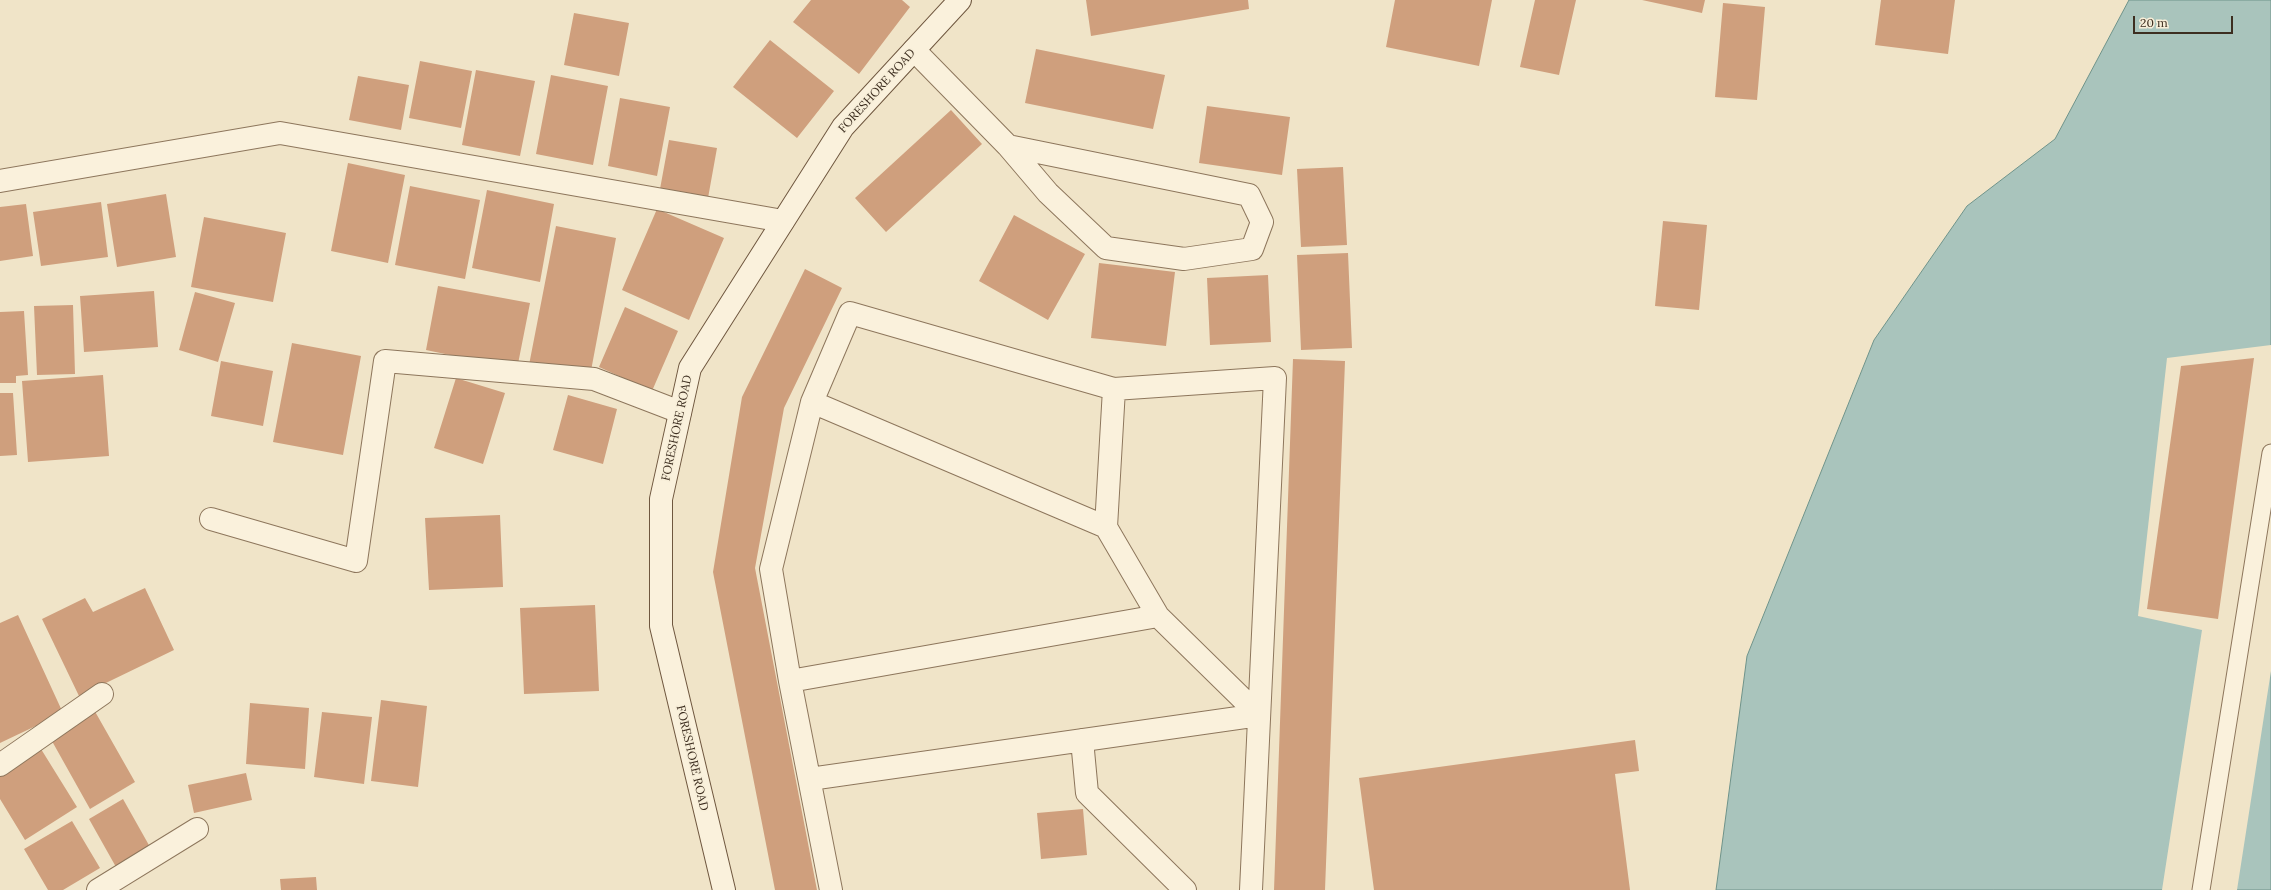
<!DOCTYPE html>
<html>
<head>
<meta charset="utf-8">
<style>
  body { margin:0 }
  #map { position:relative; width:2271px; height:890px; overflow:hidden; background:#f0e4c8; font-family:Lora,serif }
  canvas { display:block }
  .scale { position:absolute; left:2133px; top:16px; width:100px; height:18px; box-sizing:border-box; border:2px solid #3d2e20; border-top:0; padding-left:5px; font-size:12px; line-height:14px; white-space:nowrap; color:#3d2e20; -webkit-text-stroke:3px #f7eed8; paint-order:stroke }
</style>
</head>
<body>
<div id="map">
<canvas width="2271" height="890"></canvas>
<div class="scale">20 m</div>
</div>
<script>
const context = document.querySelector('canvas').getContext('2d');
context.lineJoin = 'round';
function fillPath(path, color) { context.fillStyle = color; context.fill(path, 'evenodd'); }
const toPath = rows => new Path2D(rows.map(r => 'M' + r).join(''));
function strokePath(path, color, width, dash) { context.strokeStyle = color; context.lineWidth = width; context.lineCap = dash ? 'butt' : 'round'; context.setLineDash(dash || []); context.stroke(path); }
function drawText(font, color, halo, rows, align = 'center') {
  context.font = font + ' Lora,serif'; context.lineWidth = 3; context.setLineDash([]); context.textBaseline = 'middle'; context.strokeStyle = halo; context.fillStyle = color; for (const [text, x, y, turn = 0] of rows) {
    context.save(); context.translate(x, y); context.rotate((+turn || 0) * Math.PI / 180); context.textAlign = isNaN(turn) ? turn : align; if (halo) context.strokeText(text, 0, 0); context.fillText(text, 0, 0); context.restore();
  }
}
const water = toPath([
  [2129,0,2271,0,2271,890,1716,890,1747,656,1874,340,1967,206,2055,139,2129,0]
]);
fillPath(water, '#a9c4bc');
strokePath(water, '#6f938a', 1);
fillPath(toPath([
  [2271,345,2271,671,2237,890,2162,890,2202,630,2138,616,2167,358]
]), '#f0e4c8');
fillPath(toPath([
  [811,0,902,0,910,7,859,74,793,22],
  [1086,0,1248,0,1249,9,1091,36],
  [1395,0,1492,0,1479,66,1386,47],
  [1535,0,1576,0,1559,75,1520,67],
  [1642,0,1705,0,1702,13],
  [1881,0,1955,0,1948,54,1875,45],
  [1723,3,1765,7,1757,100,1715,97],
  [574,13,629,23,619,76,564,65],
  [770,40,834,91,797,138,733,87],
  [1036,49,1165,75,1153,129,1025,103],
  [420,61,472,71,461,128,409,118],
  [476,70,535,81,520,156,462,145],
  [551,75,608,86,593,165,536,154],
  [358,76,409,85,401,130,349,120],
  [620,98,670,107,657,176,608,166],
  [1207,106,1290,117,1282,175,1199,163],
  [951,110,982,144,886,232,855,198],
  [669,140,717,148,708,198,660,189],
  [348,163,405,175,388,263,331,251],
  [1343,167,1347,245,1301,247,1297,169],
  [410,186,480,200,465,279,395,265],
  [487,190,554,204,540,282,472,268],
  [166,194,176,257,117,267,107,204],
  [101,202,108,257,41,266,33,212],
  [26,204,33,256,0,261,0,207],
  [657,209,724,238,689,320,622,290],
  [1014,215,1085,254,1048,320,979,281],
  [204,217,286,233,273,302,191,287],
  [1663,221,1707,225,1699,310,1655,306],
  [556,226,616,238,590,376,529,365],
  [1348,253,1352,348,1301,350,1297,255],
  [1099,263,1175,272,1166,346,1091,338],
  [805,269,842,288,784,408,755,568,817,890,775,890,713,572,742,397],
  [1268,275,1271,342,1210,345,1207,278],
  [438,286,530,303,517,369,426,350],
  [154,291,158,347,84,352,80,296],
  [195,292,235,303,218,362,179,350],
  [73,305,75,374,37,375,34,306],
  [625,307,678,331,652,391,599,367],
  [24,311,28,375,16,376,16,383,0,383,0,312],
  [292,343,361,356,343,455,273,442],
  [2254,358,2218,619,2147,609,2181,366],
  [1293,359,1345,361,1325,890,1274,890],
  [221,361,273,371,263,426,211,416],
  [103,375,109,456,28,462,22,381],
  [456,378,505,393,483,464,434,448],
  [0,393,13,393,17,455,0,456],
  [568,395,617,409,603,464,553,450],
  [500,515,503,587,429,590,425,518],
  [145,588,174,650,79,696,42,619,85,598,93,612],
  [595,605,599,691,524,694,520,608],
  [18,615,63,713,0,743,0,623],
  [381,700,427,706,418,787,371,781],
  [250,703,309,708,305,769,246,764],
  [93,708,135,782,90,809,48,734],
  [322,712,372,717,364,784,314,777],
  [1635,740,1639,771,1615,774,1630,890,1374,890,1359,778],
  [41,749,77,807,25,840,0,799,0,775],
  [246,773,252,800,194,813,188,785],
  [123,799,150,847,116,867,89,819],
  [1083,809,1087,855,1041,859,1037,813],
  [72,821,100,868,63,890,48,890,24,849],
  [316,877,317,890,281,890,280,879]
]), '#cf9f7d');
const service = toPath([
  [2201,890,2271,453]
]);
const minor = toPath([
  [914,50,1008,146,1048,193,1106,248,1184,259,1252,249,1262,222,1249,195,1008,146],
  [0,181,280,133,783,221],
  [812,402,1106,527,1158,616,1259,715],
  [211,519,356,561,385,361,594,379,680,412],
  [1106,527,1114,389],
  [790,681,1158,616],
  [1082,740,1087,793,1185,890],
  [0,765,102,694],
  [810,779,1259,715],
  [98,890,197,829],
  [831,890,790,681,771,569,812,402,850,313,1114,389,1275,378,1251,890]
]);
const secondary = toPath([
  [724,890,661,626,661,499,690,368,843,127,960,0]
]);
strokePath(service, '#8d765c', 19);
strokePath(minor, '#8d765c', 24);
strokePath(secondary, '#6f573f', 24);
strokePath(service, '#faf1dc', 17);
strokePath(minor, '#faf1dc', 22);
strokePath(secondary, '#faf1dc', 22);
drawText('12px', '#3d2e20', '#f7eed8', [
  ["FORESHORE ROAD",877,91,-48],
  ["FORESHORE ROAD",677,428,-78],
  ["FORESHORE ROAD",692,758,77]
]);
</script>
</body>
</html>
